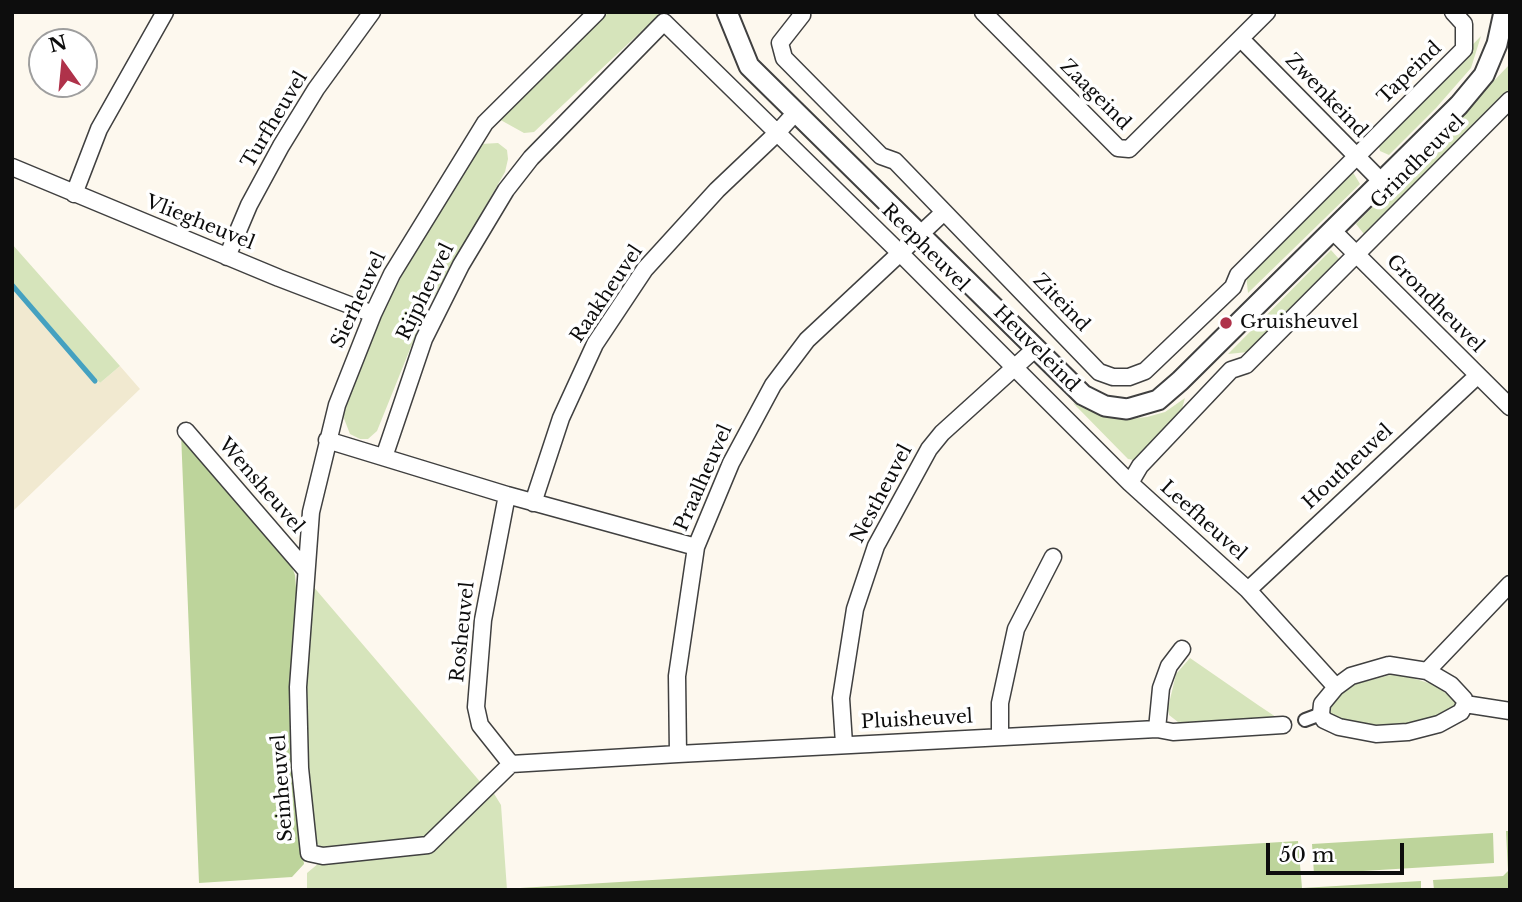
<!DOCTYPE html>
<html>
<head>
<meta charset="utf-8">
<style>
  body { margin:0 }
  #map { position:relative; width:1522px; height:902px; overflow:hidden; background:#fdf8ee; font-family:"Libre Baskerville",serif }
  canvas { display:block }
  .frame { position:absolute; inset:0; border:14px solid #0d0d0d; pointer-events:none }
  .north { position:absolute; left:28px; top:28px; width:70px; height:70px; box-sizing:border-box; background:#fff; border:2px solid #9e9e9e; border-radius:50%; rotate:345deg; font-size:19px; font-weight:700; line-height:28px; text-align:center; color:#0d0d0d }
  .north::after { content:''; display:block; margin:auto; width:24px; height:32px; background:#af324a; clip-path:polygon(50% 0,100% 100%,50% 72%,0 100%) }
  .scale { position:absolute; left:1266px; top:843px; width:138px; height:32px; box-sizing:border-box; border:4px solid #0d0d0d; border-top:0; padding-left:9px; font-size:21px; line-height:24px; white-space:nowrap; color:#0d0d0d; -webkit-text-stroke:5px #fff; paint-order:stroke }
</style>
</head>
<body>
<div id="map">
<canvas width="1522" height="902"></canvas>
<div class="frame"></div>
<div class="north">N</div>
<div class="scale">50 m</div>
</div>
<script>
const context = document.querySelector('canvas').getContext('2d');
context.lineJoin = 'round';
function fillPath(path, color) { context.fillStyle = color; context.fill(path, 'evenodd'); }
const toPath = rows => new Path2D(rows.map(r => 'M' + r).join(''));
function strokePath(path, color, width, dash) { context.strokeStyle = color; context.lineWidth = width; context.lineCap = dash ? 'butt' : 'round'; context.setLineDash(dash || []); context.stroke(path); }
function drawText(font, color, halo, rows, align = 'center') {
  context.font = font + ' "Libre Baskerville",serif'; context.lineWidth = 7; context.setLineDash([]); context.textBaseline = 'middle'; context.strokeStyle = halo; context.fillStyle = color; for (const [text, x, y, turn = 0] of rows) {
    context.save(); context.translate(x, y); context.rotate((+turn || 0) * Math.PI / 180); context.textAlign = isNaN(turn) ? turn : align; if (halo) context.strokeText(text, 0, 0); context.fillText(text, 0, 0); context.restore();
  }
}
fillPath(toPath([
  [12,282,100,383,120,366,140,389,12,512]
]), '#f1e9d0');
fillPath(toPath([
  [609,12,662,12,534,132,524,133,497,118],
  [1481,36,1471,68,1436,108,1389,155,1380,151,1378,142],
  [1510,64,1510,92,1364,234,1356,224],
  [498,143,507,150,508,159,505,172,425,312,377,431,368,439,360,439,350,434,343,416,374,328,429,225,481,144],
  [1351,169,1360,184,1248,293,1246,274],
  [12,244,120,366,100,383,12,282],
  [1331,250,1339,259,1248,352,1228,354],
  [1185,398,1180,416,1134,460,1128,459,1073,403,1104,416,1129,419,1147,417,1165,412],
  [312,585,482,784,431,833,422,837,326,850,313,841,309,812,304,687],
  [1190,658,1258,705,1276,717,1184,725,1178,722,1169,715,1168,708,1176,674],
  [1390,675,1406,676,1435,685,1456,701,1454,712,1407,727,1376,728,1340,723,1330,715,1331,707,1340,695,1356,684],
  [493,792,501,805,507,890,307,890,307,873,319,863,428,852]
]), '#d6e4bb');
fillPath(toPath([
  [181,433,288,556,295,575,297,600,292,735,297,814,304,864,292,877,199,883],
  [1506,831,1510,831,1510,890,1434,890,1433,880,1503,876,1508,871],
  [1493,833,1494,863,1314,874,1312,844],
  [1298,841,1302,888,1421,881,1421,890,520,888]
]), '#bdd49b');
strokePath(toPath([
  [12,285,95,381]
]), '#45a1c0', 5);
const pedestrian = toPath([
  [1305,720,1321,714]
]);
const minor = toPath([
  [800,12,802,15,780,43,784,58,881,156,895,161,1099,372,1113,377,1129,377,1145,371,1233,287,1238,275,1464,49,1464,24,1453,12],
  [983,12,1118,148,1129,149,1267,12],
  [1241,39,1381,181],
  [12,167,279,278,373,314],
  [74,194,99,129,165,12],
  [1332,230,1510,407],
  [227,257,249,205,281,146,316,89,372,12],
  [186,431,305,569],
  [327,440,507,495,696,547],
  [384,457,424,339,461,265,506,190,531,158,664,22,899,252,1130,483,1248,590,1336,687],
  [1130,483,1140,466,1231,370,1246,365,1510,100],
  [507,495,483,620,476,707,480,725,511,764],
  [533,503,561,418,595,344,645,269,717,190,777,133,796,112],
  [1248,590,1477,376],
  [1389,665,1427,671,1451,685,1464,699,1465,704,1461,712,1439,724,1408,732,1376,734,1339,727,1324,720,1321,714,1322,704,1336,687,1351,676,1389,665],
  [1427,671,1510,584],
  [1465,704,1510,711],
  [1157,729,1161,688,1169,666,1182,649],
  [1000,737,1000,703,1016,629,1053,557],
  [844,744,841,698,855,609,876,546,929,449,942,433,1036,348],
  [678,754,1157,729,1173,732,1283,725],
  [511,764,428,845,323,856,309,853,300,768,298,687,311,512,337,405,373,314,392,274,485,123,597,12],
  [511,764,678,754,677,676,696,547,731,463,773,385,807,340,944,212]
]);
const tertiary = toPath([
  [727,12,749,66,1083,395,1105,406,1127,409,1158,400,1180,381,1459,105,1484,75,1497,44,1504,12]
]);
strokePath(pedestrian, '#404040', 16);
strokePath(minor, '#404040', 19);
strokePath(tertiary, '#404040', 23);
strokePath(pedestrian, '#fff', 12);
strokePath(minor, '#fff', 16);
strokePath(tertiary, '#fff', 19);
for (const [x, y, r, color] of [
  [1226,323,7,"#af324a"]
]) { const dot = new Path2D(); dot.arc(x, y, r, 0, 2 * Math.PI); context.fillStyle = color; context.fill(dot); strokePath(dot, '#fff', 2.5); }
drawText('19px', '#0d0d0d', '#fff', [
  ["Tapeind",1410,73,-44],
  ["Zaageind",1095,95,45],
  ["Zwenkeind",1326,96,46],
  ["Turfheuvel",275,120,-59],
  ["Grindheuvel",1418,162,-45],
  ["Vliegheuvel",200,223,22],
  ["Reepheuvel",925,248,45],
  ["Rijpheuvel",426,292,-64],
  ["Raakheuvel",607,294,-56],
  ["Sierheuvel",359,300,-65],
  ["Ziteind",1061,303,46],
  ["Grondheuvel",1435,304,45],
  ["Heuveleind",1036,349,45],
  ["Houtheuvel",1348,467,-43],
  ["Praalheuvel",704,478,-66],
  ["Wensheuvel",261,486,49],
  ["Nestheuvel",882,494,-62],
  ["Leefheuvel",1203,521,42],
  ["Rosheuvel",463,632,-84],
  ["Pluisheuvel",917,720,-3],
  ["Seinheuvel",283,788,-94]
]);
drawText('19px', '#0d0d0d', '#fff', [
  ["Gruisheuvel",1240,323]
], 'left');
</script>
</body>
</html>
